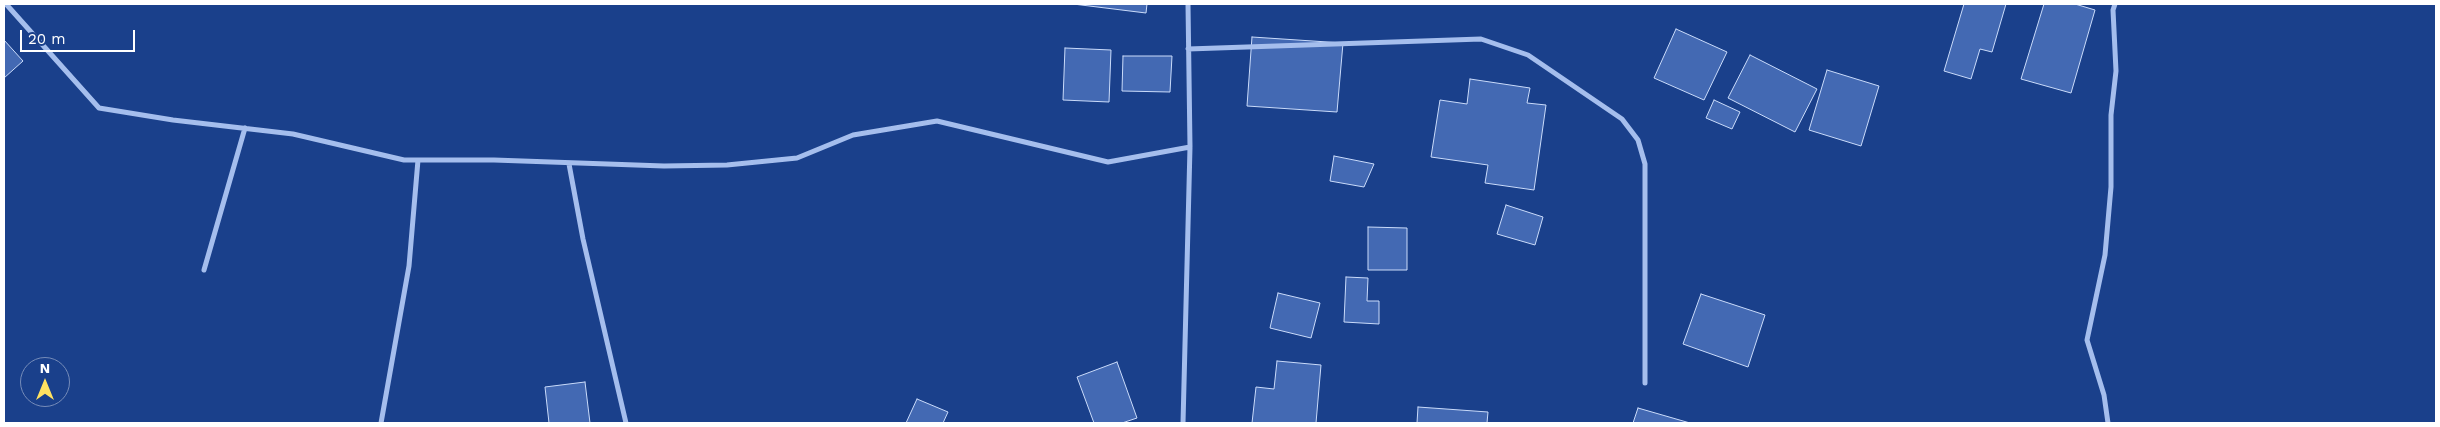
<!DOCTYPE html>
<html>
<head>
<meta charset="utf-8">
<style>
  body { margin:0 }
  #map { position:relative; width:2440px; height:427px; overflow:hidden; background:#1a408b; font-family:"Work Sans",sans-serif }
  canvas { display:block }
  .frame { position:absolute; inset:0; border:5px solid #fff; pointer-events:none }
  .north { position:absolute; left:20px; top:357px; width:50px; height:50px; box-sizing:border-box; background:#1a408b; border:1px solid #768cb9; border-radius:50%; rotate:0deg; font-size:14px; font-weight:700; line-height:20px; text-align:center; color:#fff }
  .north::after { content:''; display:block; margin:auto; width:18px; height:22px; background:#ffe261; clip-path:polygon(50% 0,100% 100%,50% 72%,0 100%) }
  .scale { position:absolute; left:20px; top:30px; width:115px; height:22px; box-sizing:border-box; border:2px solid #fff; border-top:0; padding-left:6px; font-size:15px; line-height:18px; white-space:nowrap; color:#fff; -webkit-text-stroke:4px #1a408b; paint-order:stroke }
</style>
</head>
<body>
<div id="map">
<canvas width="2440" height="427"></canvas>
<div class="frame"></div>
<div class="north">N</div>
<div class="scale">20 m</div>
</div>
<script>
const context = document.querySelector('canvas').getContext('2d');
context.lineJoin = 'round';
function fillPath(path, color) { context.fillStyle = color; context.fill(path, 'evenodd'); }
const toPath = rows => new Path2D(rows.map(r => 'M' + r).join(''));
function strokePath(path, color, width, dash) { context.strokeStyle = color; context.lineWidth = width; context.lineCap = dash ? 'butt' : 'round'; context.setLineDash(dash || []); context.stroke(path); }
const building = toPath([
  [1073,4,1147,4,1146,13,1073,4],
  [1964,4,2006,4,1992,52,1980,49,1971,79,1944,71,1964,4],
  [2044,4,2075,4,2095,10,2071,93,2021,79,2044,4],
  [1676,29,1727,52,1704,100,1654,78,1676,29],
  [1252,37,1343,43,1337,112,1247,106,1252,37],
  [4,40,23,61,4,78,4,40],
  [1065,48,1111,50,1109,102,1063,100,1065,48],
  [1750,55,1817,89,1795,132,1728,98,1750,55],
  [1123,56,1172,56,1170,92,1122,91,1123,56],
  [1827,70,1879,86,1861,146,1809,130,1827,70],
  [1470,79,1530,88,1527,103,1546,105,1534,190,1485,183,1488,165,1431,157,1440,100,1467,104,1470,79],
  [1714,100,1740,112,1732,129,1706,118,1714,100],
  [1334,156,1374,164,1364,187,1330,181,1334,156],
  [1506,205,1543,217,1535,245,1497,234,1506,205],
  [1368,227,1407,228,1407,270,1368,270,1368,227],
  [1346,277,1368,278,1367,301,1379,301,1379,324,1344,322,1346,277],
  [1278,293,1320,303,1311,338,1270,328,1278,293],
  [1701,294,1765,315,1748,367,1683,344,1701,294],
  [1277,361,1321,365,1316,423,1252,423,1256,387,1274,389,1277,361],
  [1117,362,1137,418,1122,423,1094,423,1077,377,1117,362],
  [585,382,590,423,549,423,545,387,585,382],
  [917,399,948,412,943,423,906,423,917,399],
  [1418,407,1488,412,1487,423,1417,423,1418,407],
  [1638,408,1690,423,1633,423,1638,408]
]);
fillPath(building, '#4369b3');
strokePath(building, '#cadbfa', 1);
strokePath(toPath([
  [6,4,99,108,173,120,293,134,404,160,494,160,664,166,727,165,797,158,853,135,937,121,1108,162,1190,147],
  [1188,49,1481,39,1528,55,1622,119,1638,140,1645,164,1645,383],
  [569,164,583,239,626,423],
  [204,270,245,128],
  [381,423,409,266,418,160],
  [1183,423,1190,147,1188,4],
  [2108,423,2104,395,2087,340,2105,255,2111,187,2111,115,2116,71,2113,10,2115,4]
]), '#a5beed', 5);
</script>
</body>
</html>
